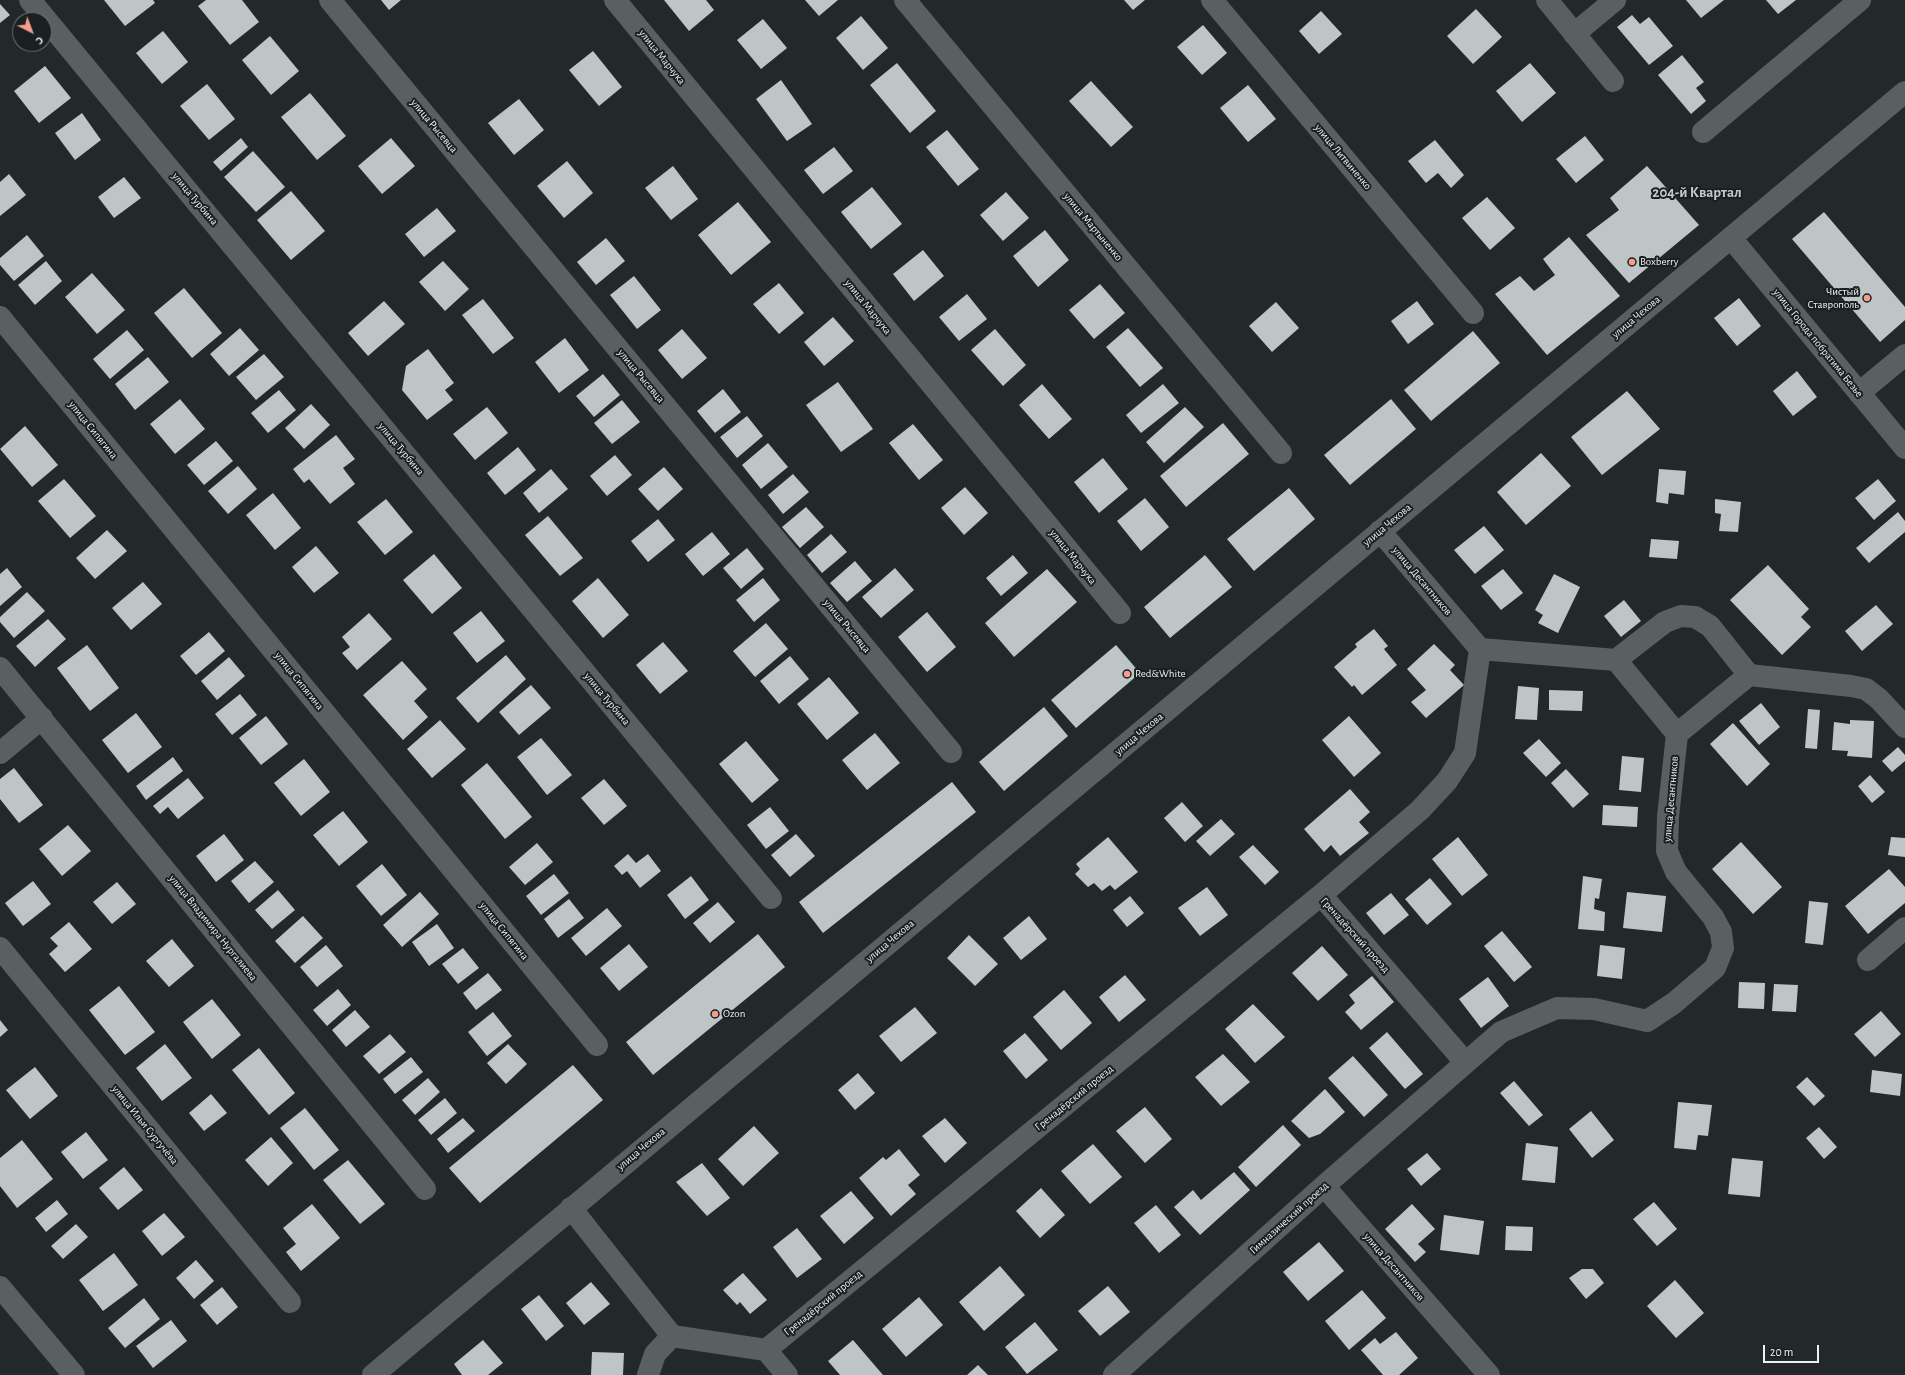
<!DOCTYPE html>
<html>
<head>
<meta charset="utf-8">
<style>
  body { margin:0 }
  #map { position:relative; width:1905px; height:1375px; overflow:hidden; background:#23292b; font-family:"Alegreya Sans",sans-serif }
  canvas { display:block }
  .north { position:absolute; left:12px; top:12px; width:40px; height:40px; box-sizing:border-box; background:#1a2021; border:1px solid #6e7475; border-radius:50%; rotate:138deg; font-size:11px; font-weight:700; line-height:16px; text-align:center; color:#edf1f2 }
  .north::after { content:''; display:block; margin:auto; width:14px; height:18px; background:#f49d8d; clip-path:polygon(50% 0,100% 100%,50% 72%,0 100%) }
  .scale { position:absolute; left:1763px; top:1345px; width:56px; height:18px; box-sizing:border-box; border:2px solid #edf1f2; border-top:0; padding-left:5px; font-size:12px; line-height:14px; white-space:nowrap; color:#edf1f2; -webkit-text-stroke:3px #1a2021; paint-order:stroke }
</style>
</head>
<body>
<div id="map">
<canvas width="1905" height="1375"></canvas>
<div class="north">С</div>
<div class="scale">20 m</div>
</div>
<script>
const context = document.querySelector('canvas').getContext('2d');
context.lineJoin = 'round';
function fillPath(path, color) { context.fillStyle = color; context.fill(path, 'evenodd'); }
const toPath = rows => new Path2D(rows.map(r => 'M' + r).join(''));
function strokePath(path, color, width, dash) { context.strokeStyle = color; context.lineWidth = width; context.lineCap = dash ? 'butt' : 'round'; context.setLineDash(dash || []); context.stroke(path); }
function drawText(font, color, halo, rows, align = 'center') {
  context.font = font + ' "Alegreya Sans",sans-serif'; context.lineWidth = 4; context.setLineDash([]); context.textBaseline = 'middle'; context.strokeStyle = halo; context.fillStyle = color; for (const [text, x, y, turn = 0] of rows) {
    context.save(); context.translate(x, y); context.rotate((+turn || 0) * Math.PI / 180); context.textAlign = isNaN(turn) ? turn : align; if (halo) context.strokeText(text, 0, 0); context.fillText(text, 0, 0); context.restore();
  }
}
fillPath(toPath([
  [104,0,153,0,155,3,125,26],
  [206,0,242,0,259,22,230,45,198,6],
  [381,0,401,0,389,10],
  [664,0,706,0,714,10,689,31],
  [805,0,838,0,819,16],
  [1124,0,1145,0,1133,10],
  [1686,0,1724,0,1701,18],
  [1766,0,1796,0,1778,14],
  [0,4,10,15,0,23],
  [1476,9,1502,37,1473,64,1447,36],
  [1321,11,1342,34,1319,54,1299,31],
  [1632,15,1640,24,1649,17,1673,46,1649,65,1617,27],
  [861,16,888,48,863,70,836,38],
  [763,19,787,48,761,69,737,40],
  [1203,25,1227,53,1202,75,1177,47],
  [163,31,188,62,162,84,136,53],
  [270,36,299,71,271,95,242,60],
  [593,51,622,87,599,106,569,70],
  [1682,55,1704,82,1696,88,1706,101,1691,114,1658,75],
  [897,63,936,111,910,133,870,85],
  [1530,63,1556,93,1522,122,1496,91],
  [45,66,71,98,39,123,14,91],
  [781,80,812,124,787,141,756,99],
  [1091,81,1133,127,1111,147,1069,101],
  [207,84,235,119,209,140,180,106],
  [1248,85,1276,119,1248,142,1220,108],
  [310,93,346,136,317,160,281,117],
  [519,99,544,130,514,155,488,123],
  [82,113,101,140,75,160,55,133],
  [947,130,979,169,958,186,926,147],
  [1585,136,1604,160,1576,183,1556,159],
  [241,138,248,147,221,171,213,162],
  [391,138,415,166,382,194,358,166],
  [1435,140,1464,175,1451,188,1438,173,1426,183,1408,161],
  [834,147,853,171,823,194,804,170],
  [253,151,285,187,256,212,224,177],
  [567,161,593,193,564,218,537,186],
  [673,166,698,199,671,220,645,188],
  [1647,166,1699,225,1629,283,1586,235,1619,210,1610,198],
  [9,174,26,195,0,216,0,182],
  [124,177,141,198,114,218,98,197],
  [872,187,902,224,871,249,841,212],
  [291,191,325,231,291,260,257,220],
  [1006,192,1029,218,1003,241,980,215],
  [1487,197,1515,228,1490,250,1462,218],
  [738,202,771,242,731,275,698,235],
  [437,208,456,231,424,257,405,234],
  [1824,212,1905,307,1905,320,1880,342,1792,239],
  [1045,230,1069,260,1038,287,1013,256],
  [27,235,44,256,14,281,0,265,0,258],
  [1569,237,1620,296,1547,355,1495,294,1520,276,1534,291,1555,275,1543,259],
  [606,238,625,261,596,285,577,262],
  [923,250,944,276,914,301,893,274],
  [46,261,62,281,35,305,18,285],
  [443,261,469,289,445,311,419,282],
  [92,273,125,310,97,334,65,297],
  [634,276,661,310,637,329,610,295],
  [779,283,804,313,779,334,753,304],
  [1100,284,1125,313,1094,339,1069,310],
  [184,288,222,333,192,358,154,313],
  [967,294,987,319,959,341,939,317],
  [1739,298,1761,326,1737,346,1714,318],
  [483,299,514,338,493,354,462,315],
  [384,301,405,324,368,356,348,333],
  [1417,301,1434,324,1408,344,1391,321],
  [1276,302,1299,328,1272,352,1249,326],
  [833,317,854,341,824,366,804,342],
  [240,328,259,350,229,376,210,354],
  [1128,328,1163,368,1140,387,1106,347],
  [682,329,707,358,682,379,658,350],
  [995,329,1026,365,1003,386,971,350],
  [127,330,144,350,110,379,93,359],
  [1473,331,1500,363,1431,421,1404,390],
  [565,338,589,370,559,393,535,362],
  [428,349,454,383,445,390,453,400,427,420,402,390,406,366],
  [264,354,284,377,256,400,236,377],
  [148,357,169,382,135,410,115,384],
  [1797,371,1817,397,1793,416,1773,391],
  [603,374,620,395,594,417,576,396],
  [838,382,873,429,841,452,806,405],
  [1042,384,1072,419,1049,439,1019,405],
  [1163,384,1179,403,1141,433,1126,415],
  [723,389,741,412,715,433,697,411],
  [279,390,296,410,268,433,251,413],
  [1627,391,1660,429,1602,475,1571,437],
  [180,399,205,429,175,454,150,424],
  [1391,399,1416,429,1350,485,1324,455],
  [622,400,640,422,612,444,594,423],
  [311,404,330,425,304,449,285,428],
  [487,407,508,433,475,460,453,434],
  [1185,407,1204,427,1164,463,1146,442],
  [747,416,763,436,737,458,720,437],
  [1223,423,1249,454,1186,507,1160,476],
  [913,424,943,460,919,480,889,443],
  [25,426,58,465,32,487,0,449],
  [336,435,355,459,343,468,355,484,330,504,309,479,304,483,293,469],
  [216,441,233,461,204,485,187,465],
  [768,443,788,467,761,489,742,465],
  [518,447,536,470,505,495,487,473],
  [1541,453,1571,486,1526,525,1497,492],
  [615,455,632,475,607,496,590,476],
  [1103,458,1128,489,1099,513,1074,482],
  [238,466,257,489,228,514,208,491],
  [664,467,683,489,658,511,638,489],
  [551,469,568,489,539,513,523,493],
  [1659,469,1686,471,1684,495,1669,493,1668,504,1656,502],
  [793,474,809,492,783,514,768,495],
  [64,479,96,516,70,538,38,501],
  [1878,479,1896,501,1874,520,1855,498],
  [965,487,988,513,964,535,941,508],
  [1289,488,1315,519,1254,571,1227,539],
  [273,493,301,528,275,550,246,515],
  [1145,498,1169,527,1141,551,1117,521],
  [386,499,413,532,385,555,357,522],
  [1715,499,1741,502,1738,532,1719,531,1721,514,1715,513],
  [806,507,824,527,800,548,782,527],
  [1898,512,1905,521,1905,532,1869,563,1856,548],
  [548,516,583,558,560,576,525,535],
  [658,519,675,540,648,562,631,541],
  [1484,526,1504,550,1475,574,1454,550],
  [107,530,127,551,95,579,76,558],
  [712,532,730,554,703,576,685,554],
  [831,534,847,552,822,573,807,555],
  [1651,539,1679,541,1677,559,1649,557],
  [316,546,339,573,314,593,292,567],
  [747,548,764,569,741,589,723,568],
  [434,554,462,588,432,614,403,580],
  [1013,555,1028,573,1001,596,986,578],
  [1205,555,1232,587,1170,638,1144,607],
  [855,561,872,581,847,602,830,583],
  [1768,565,1809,609,1801,617,1811,627,1782,655,1730,600],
  [7,568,22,587,0,606,0,574],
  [895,568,914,590,881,618,862,597],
  [1047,569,1077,602,1014,657,985,623],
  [1503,569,1523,593,1501,610,1481,586],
  [1554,574,1580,587,1558,633,1538,623,1543,615,1535,610],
  [598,578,629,615,603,638,572,601],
  [763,578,780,600,754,622,736,600],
  [143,582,162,604,131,630,112,608],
  [27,592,45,611,14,638,0,622,0,617],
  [1624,600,1641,621,1621,637,1604,616],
  [1876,605,1893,624,1862,651,1845,631],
  [481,611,505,641,477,663,453,633],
  [927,612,956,647,927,672,898,637],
  [369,613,392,639,357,670,342,653,350,647,342,637],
  [48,619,66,639,35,667,16,646],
  [766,623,788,649,755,677,733,651],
  [1374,629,1388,646,1384,649,1397,665,1362,695,1354,685,1352,687,1334,667,1357,647,1355,644],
  [209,632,225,651,196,675,180,656],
  [663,642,688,671,660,694,636,665],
  [1434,644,1455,665,1450,670,1464,685,1426,718,1411,702,1426,690,1407,669],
  [87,645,119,688,90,711,57,668],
  [1116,645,1140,673,1076,728,1051,700],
  [506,655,526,679,478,723,456,698],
  [790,656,809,679,779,704,760,681],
  [229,657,245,676,217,700,201,681],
  [402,661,427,689,414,701,428,717,403,740,363,695],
  [829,677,859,713,827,740,797,704],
  [531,685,551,708,519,735,499,712],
  [1518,686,1539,688,1537,720,1515,719],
  [1549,690,1583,691,1582,711,1549,710],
  [240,694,257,715,232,735,215,714],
  [1761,703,1780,727,1759,745,1739,721],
  [1044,707,1068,736,1004,791,979,762],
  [1808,709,1820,710,1817,749,1805,748],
  [136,713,162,747,128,773,102,740],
  [266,716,288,744,261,765,239,738],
  [1349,716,1381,753,1354,777,1322,740],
  [440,720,466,749,432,778,407,749],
  [1850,720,1874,721,1872,758,1847,756,1848,751,1832,750,1834,722,1850,724],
  [1733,723,1770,764,1747,786,1710,744],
  [875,733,900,763,867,790,842,760],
  [541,738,572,775,547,795,517,757],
  [1539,739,1561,763,1546,777,1523,753],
  [746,741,779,780,752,803,719,764],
  [1898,747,1905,755,1905,761,1892,772,1882,761],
  [1622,756,1644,758,1641,792,1619,790],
  [173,757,183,771,146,800,136,786],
  [304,759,330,792,301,816,274,783],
  [487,763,532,817,505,839,461,785],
  [14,768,43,805,19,823,0,799,0,779],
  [1566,769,1589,794,1573,808,1551,783],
  [1870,775,1885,792,1872,803,1858,786],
  [188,778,204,798,178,819,168,807,160,814,153,806],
  [604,779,627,806,604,825,581,798],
  [952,782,976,812,823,933,799,902],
  [1350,789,1370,812,1359,822,1369,833,1340,856,1331,845,1324,852,1304,829],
  [1182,802,1203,826,1185,842,1164,818],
  [1603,805,1638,807,1637,827,1602,825],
  [770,807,789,831,766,849,747,825],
  [343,811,368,842,339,866,313,835],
  [1221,819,1235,834,1210,856,1196,841],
  [68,825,91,851,62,876,39,849],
  [224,834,244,860,216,882,196,856],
  [796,834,815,856,790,877,771,855],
  [1108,837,1138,872,1115,890,1110,885,1102,891,1094,883,1088,887,1075,874,1080,869,1076,864],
  [1458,837,1488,875,1462,896,1432,859],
  [1891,837,1905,838,1905,857,1888,855],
  [1741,842,1782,887,1753,914,1712,869],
  [537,843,553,862,525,885,509,867],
  [1253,845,1279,872,1265,885,1239,857],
  [628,854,636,863,648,854,661,871,640,888,627,871,622,875,614,866],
  [255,861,274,882,249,903,231,881],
  [382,864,407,895,381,916,356,886],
  [1889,869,1905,887,1905,903,1868,934,1845,906],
  [554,874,569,893,541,915,526,896],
  [691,876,709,900,685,919,667,895],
  [1583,876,1602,879,1599,899,1595,898,1594,909,1605,912,1604,931,1578,929],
  [1430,878,1452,904,1427,925,1405,899],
  [33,881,51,904,23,926,5,903],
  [117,882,136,904,112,924,93,902],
  [1207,887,1228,915,1200,936,1178,908],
  [278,890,295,910,272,929,255,910],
  [420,892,439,914,402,947,383,925],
  [1627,892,1666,896,1662,932,1623,928],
  [1391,893,1409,915,1384,935,1366,913],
  [1130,896,1144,913,1127,927,1113,910],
  [569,899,584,918,558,938,544,919],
  [1809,901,1828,903,1823,945,1805,943],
  [718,902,735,922,710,943,693,923],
  [607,908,622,926,586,956,571,938],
  [303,916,323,938,295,963,275,941],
  [1029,916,1047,939,1021,960,1003,938],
  [69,922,92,949,65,972,49,954,58,946,50,938],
  [437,924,454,948,429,966,412,942],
  [1502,931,1532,967,1514,982,1484,946],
  [758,934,785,967,653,1075,626,1042],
  [969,935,998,964,975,986,947,958],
  [172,939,194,966,169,987,146,961],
  [629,944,648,967,619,991,600,968],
  [326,945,343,966,317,987,300,967],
  [1600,945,1625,948,1622,979,1597,976],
  [1322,946,1348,975,1318,1001,1292,973],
  [463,948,479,968,458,984,442,964],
  [488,973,502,990,476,1010,463,993],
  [1125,975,1146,1000,1119,1022,1099,997],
  [1372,976,1394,1002,1361,1030,1345,1012,1355,1003,1349,995],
  [1488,977,1509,1006,1481,1028,1459,999],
  [1739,982,1765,983,1764,1009,1738,1008],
  [1774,984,1798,985,1796,1012,1772,1011],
  [119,986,155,1032,125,1055,89,1010],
  [338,989,351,1005,327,1026,313,1010],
  [1064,990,1092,1023,1061,1050,1033,1017],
  [212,999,241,1035,212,1059,183,1022],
  [1253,1004,1285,1037,1255,1063,1225,1029],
  [915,1007,937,1033,901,1062,879,1036],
  [355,1010,370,1027,346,1047,332,1030],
  [1881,1011,1901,1034,1875,1057,1854,1034],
  [493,1012,512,1036,487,1056,468,1032],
  [0,1020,8,1030,0,1037],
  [1387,1032,1423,1074,1405,1089,1369,1048],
  [1025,1033,1048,1060,1026,1079,1003,1051],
  [390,1034,406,1052,379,1074,363,1056],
  [165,1044,192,1078,162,1101,136,1068],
  [508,1044,527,1064,506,1084,487,1063],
  [259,1048,295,1093,269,1115,232,1070],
  [1223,1054,1250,1082,1221,1106,1195,1077],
  [1353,1056,1388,1095,1364,1117,1328,1078],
  [411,1057,423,1072,395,1094,383,1079],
  [573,1065,603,1100,480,1203,449,1168],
  [35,1067,58,1096,30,1119,6,1090],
  [1872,1070,1902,1074,1900,1096,1870,1092],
  [858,1073,875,1093,855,1110,838,1090],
  [1807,1077,1825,1096,1814,1106,1796,1087],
  [428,1078,440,1092,415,1115,402,1100],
  [1514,1081,1543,1115,1529,1126,1500,1093],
  [1325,1089,1345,1112,1320,1134,1309,1138,1291,1121],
  [211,1094,227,1113,204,1131,189,1113],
  [445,1098,457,1113,431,1135,418,1120],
  [1678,1102,1712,1105,1708,1136,1698,1135,1696,1150,1674,1148],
  [1145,1107,1172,1139,1145,1163,1116,1131],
  [305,1108,339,1150,314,1170,280,1128],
  [1591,1111,1614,1140,1592,1158,1569,1129],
  [463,1118,475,1131,448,1153,437,1139],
  [945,1118,967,1143,945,1163,922,1136],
  [1283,1125,1301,1145,1256,1187,1238,1167],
  [754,1126,779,1153,743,1186,718,1159],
  [1819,1127,1837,1147,1824,1159,1806,1138],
  [86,1132,108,1160,83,1179,61,1152],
  [271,1137,293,1163,268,1186,245,1160],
  [22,1140,53,1179,17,1208,0,1186,0,1158],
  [1526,1143,1558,1147,1555,1183,1522,1180],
  [1093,1144,1122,1177,1090,1204,1061,1171],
  [899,1149,920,1175,908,1185,916,1194,891,1216,859,1178,883,1157,886,1160],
  [1427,1153,1441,1169,1421,1186,1407,1169],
  [1732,1158,1763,1161,1760,1197,1728,1194],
  [348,1160,385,1204,360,1224,323,1180],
  [702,1163,730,1198,707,1216,676,1182],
  [124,1167,143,1190,118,1210,99,1188],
  [1234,1172,1250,1190,1200,1235,1174,1207,1193,1190,1201,1200],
  [1041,1188,1065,1215,1040,1238,1016,1211],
  [851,1191,874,1218,844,1244,820,1216],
  [57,1200,68,1214,46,1232,35,1218],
  [1654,1202,1677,1229,1657,1246,1633,1219],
  [312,1204,340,1238,301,1271,286,1252,296,1244,283,1228],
  [1412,1204,1435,1229,1418,1244,1426,1252,1415,1262,1385,1229],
  [1156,1205,1181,1235,1159,1253,1134,1223],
  [164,1213,185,1237,162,1256,142,1231],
  [1444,1215,1484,1221,1479,1255,1440,1250],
  [76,1224,88,1237,63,1259,51,1246],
  [1506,1226,1533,1227,1532,1251,1505,1250],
  [797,1228,822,1259,797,1278,773,1247],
  [1319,1242,1344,1271,1308,1301,1283,1272],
  [114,1253,138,1285,103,1311,79,1280],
  [196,1260,214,1281,194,1299,176,1278],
  [1000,1266,1025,1295,984,1331,959,1302],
  [1582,1269,1593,1269,1604,1283,1586,1299,1569,1278],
  [743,1273,767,1300,750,1314,740,1302,737,1305,723,1290],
  [1675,1280,1704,1313,1676,1338,1647,1306],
  [591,1282,610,1304,584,1325,566,1303],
  [1108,1286,1130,1312,1100,1336,1078,1311],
  [222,1287,238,1307,217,1325,200,1305],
  [1362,1290,1386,1318,1349,1350,1325,1321],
  [539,1295,564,1326,546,1341,521,1309],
  [919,1297,943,1325,906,1357,882,1329],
  [144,1298,160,1319,125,1348,108,1328],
  [171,1320,187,1341,153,1368,136,1346],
  [1035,1322,1058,1350,1027,1374,1005,1347],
  [1396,1332,1418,1358,1399,1375,1383,1375,1361,1350,1375,1338,1380,1344],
  [483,1340,503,1363,488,1375,462,1375,454,1364],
  [853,1340,883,1375,840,1375,828,1361],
  [592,1352,624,1353,623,1375,591,1375],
  [978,1365,988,1375,967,1375]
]), '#bdc5c7');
strokePath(toPath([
  [30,0,771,898],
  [330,0,951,752],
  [615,0,1120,613],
  [905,0,1281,453],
  [1212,0,1473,313],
  [1547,0,1613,81],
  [1574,34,1615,0],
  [1703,132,1860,0],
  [1731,238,1905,448],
  [0,317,597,1045],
  [1859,393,1905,355],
  [1380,531,1480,649,1616,660,1665,622,1681,616,1695,617,1710,626,1749,675,1851,686,1866,689,1879,699,1905,727],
  [0,668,425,1189],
  [1677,734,1749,675],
  [0,753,42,718],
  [1321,895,1420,810,1447,781,1465,753,1480,649],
  [0,948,290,1302],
  [1868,960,1905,928],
  [1324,1186,1489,1375],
  [571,1208,672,1336],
  [0,1287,74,1375],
  [766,1350,787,1375],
  [373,1375,1905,92],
  [648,1375,655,1354,672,1336,766,1350,1321,895,1465,1062],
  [1114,1375,1324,1186,1501,1032,1557,1008,1594,1009,1647,1021,1674,1003,1715,968,1723,948,1721,932,1713,917,1676,872,1667,851,1668,817,1677,734,1616,660]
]), '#596061', 22);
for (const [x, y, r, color] of [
  [1632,262,4,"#f49d8d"],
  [1867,298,4,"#f49d8d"],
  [1127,674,4,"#f49d8d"],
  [715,1014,4,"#f49d8d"]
]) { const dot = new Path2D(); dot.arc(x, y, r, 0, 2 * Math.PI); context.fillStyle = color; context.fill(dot); strokePath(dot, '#1a2021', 1.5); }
drawText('11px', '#edf1f2', '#1a2021', [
  ["улица Марчука",662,57,51],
  ["улица Рысевца",434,126,50],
  ["улица Литвиненко",1343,157,50],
  ["улица Турбина",195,199,50],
  ["улица Мартыненко",1093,227,50],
  ["улица Марчука",868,307,51],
  ["улица Чехова",1636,317,-40],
  ["улица Города побратима Безье",1818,343,51],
  ["улица Рысевца",641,376,50],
  ["улица Сипягина",93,430,51],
  ["улица Турбина",401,449,50],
  ["улица Чехова",1387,525,-40],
  ["улица Марчука",1073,557,51],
  ["улица Десантников",1422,581,50],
  ["улица Рысевца",847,626,50],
  ["улица Сипягина",299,681,51],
  ["улица Турбина",607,699,50],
  ["улица Чехова",1139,734,-40],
  ["улица Десантников",1671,799,-85],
  ["улица Владимира Нургалиева",213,928,51],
  ["улица Сипягина",504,931,51],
  ["Гренадёрский проезд",1355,935,48],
  ["улица Чехова",890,941,-40],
  ["Гренадёрский проезд",1074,1098,-39],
  ["улица Ильи Сургучёва",145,1125,51],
  ["улица Чехова",641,1149,-40],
  ["Гимназический проезд",1289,1218,-42],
  ["улица Десантников",1394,1267,49],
  ["Гренадёрский проезд",823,1303,-39]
]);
drawText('11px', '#edf1f2', '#1a2021', [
  ["Boxberry",1640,262],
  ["Чистый",1859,292,"right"],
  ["Ставрополь",1859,305,"right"],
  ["Red&White",1135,674],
  ["Ozon",723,1014]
], 'left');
drawText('bold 15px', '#c1c9cb', '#1a2021', [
  ["204-й Квартал",1697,192]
]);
</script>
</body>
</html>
